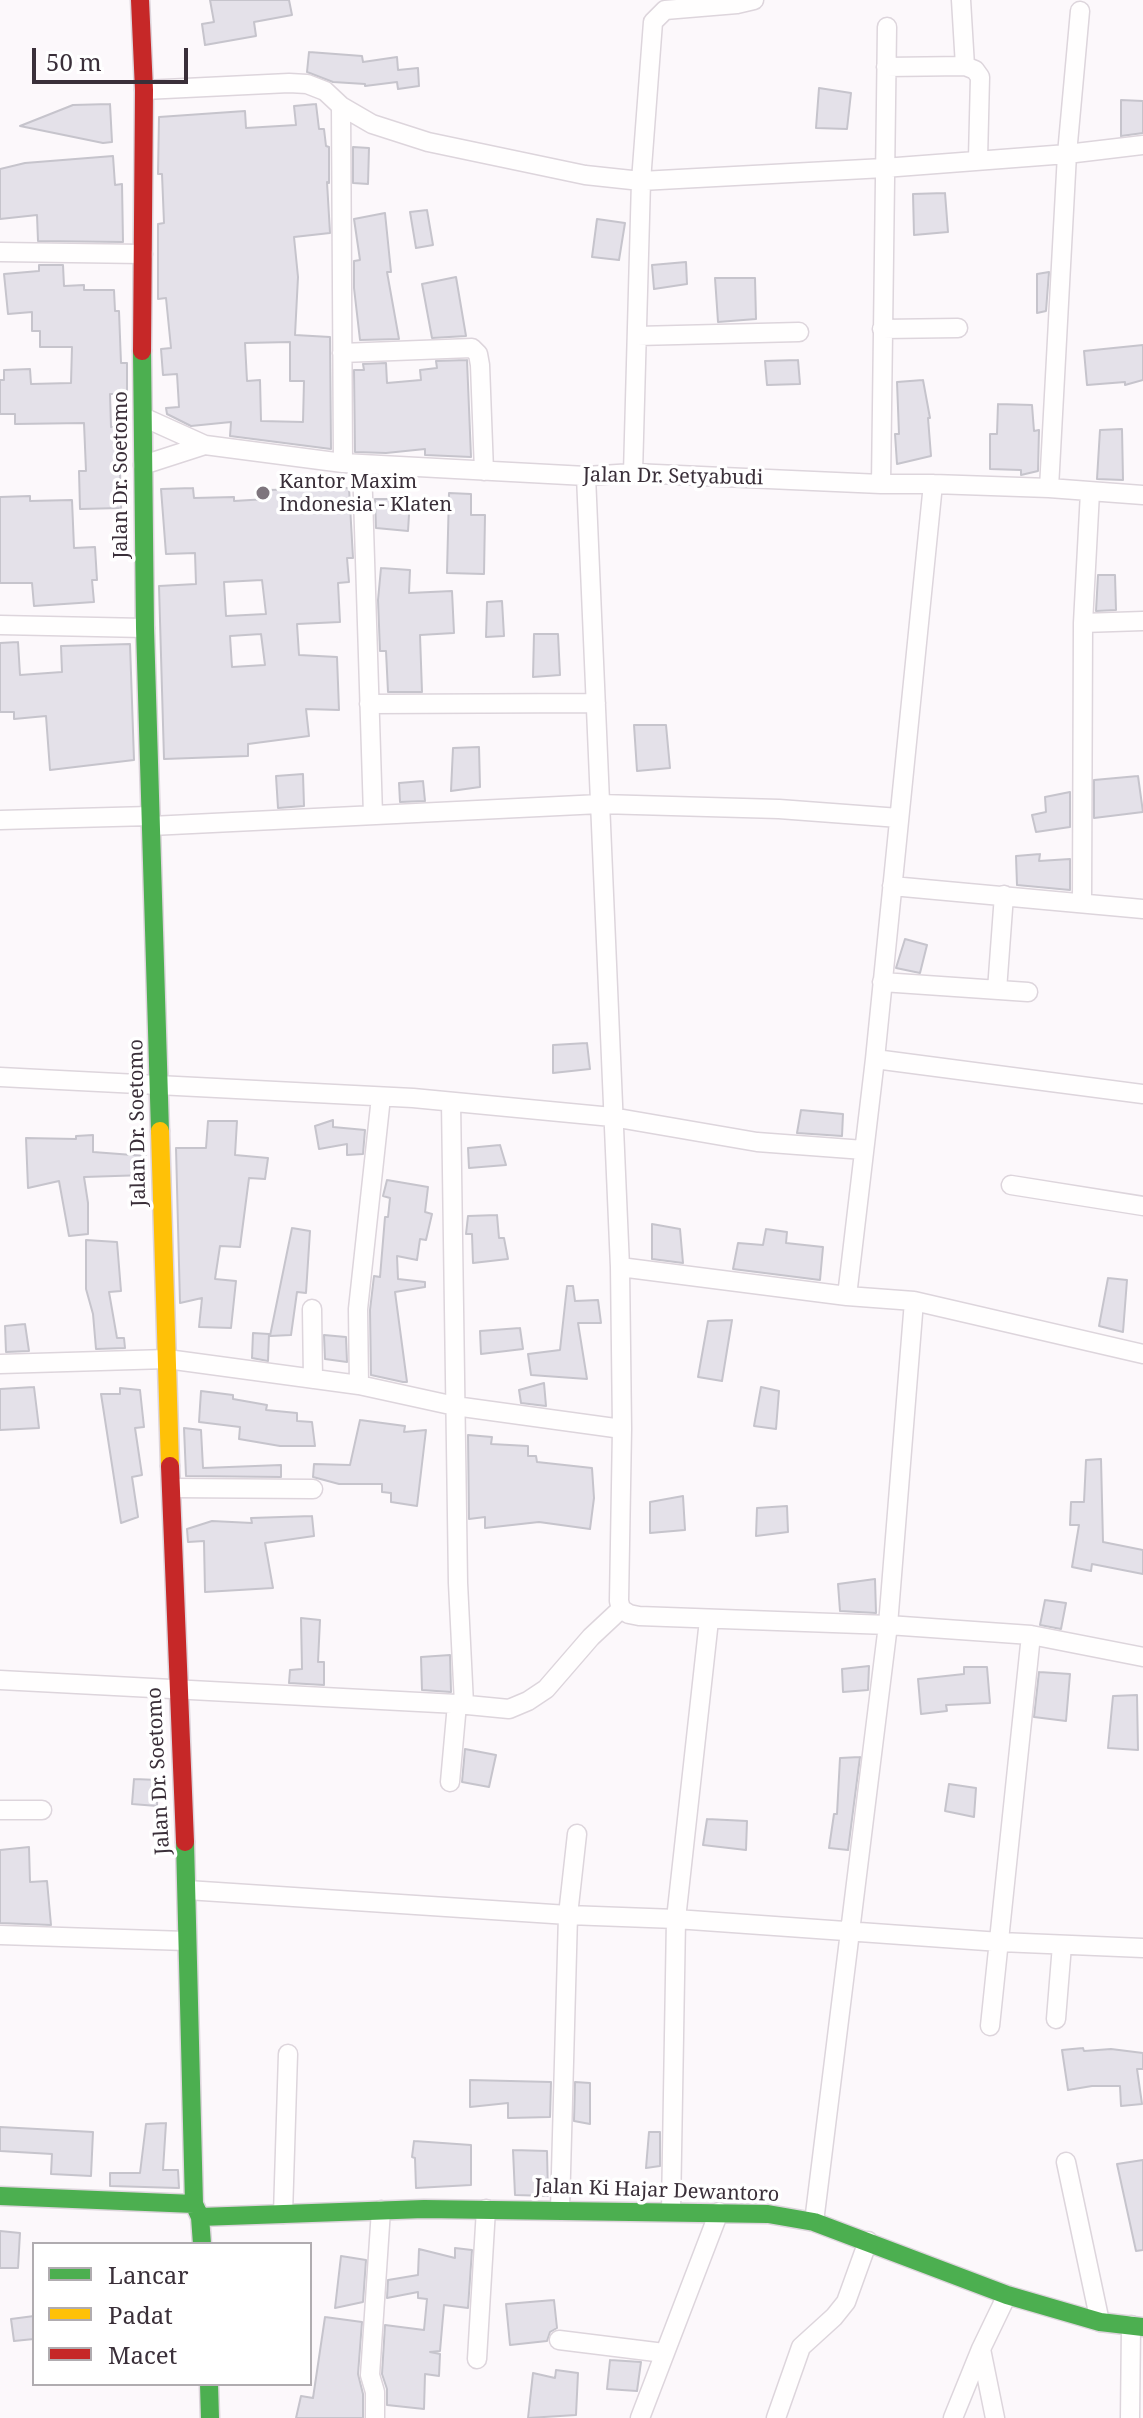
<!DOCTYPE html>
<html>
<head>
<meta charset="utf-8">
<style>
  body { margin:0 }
  #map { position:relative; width:1143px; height:2418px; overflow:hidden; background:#fcf8fb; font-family:"Noto Serif",serif }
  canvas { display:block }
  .legend { position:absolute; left:32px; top:2242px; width:280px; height:144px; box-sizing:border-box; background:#fff; border:2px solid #b0acb0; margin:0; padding:10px 14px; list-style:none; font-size:24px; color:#3a2f39 }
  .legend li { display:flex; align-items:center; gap:16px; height:40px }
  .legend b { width:40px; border:2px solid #b0acb0 }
  .scale { position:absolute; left:32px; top:48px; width:156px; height:36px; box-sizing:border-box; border:4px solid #3a2f39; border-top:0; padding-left:10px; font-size:24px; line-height:28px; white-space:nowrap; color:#3a2f39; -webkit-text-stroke:6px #fff; paint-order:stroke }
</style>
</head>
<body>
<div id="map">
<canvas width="1143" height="2418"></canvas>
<ul class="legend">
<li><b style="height:10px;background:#4caf50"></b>Lancar</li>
<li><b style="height:10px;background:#ffc107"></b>Padat</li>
<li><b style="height:10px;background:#c62828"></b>Macet</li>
</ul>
<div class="scale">50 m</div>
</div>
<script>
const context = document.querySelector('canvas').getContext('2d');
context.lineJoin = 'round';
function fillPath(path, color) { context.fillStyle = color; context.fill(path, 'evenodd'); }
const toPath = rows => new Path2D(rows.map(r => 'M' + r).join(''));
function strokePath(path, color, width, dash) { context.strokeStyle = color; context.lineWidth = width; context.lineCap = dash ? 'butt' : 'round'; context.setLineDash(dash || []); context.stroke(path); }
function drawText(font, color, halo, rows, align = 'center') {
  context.font = font + ' "Noto Serif",serif'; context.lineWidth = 7; context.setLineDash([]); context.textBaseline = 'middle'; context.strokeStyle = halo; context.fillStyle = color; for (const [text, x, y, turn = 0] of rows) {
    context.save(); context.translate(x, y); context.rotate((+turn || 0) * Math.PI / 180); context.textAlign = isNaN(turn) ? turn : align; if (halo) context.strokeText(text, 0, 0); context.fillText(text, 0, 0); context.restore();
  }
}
const building = toPath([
  [210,0,289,0,292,15,254,22,256,36,205,45,202,24,214,22,210,0],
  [309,52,362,56,363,62,397,57,398,70,418,68,419,86,398,89,397,82,365,86,365,84,333,82,307,72,309,52],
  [819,88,851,93,847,129,816,128,819,88],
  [1121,100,1143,101,1143,133,1121,136,1121,100],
  [110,104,112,142,103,143,20,126,73,105,110,104],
  [316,104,319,129,324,129,326,146,329,147,329,183,327,182,330,233,294,237,298,277,295,335,330,337,331,449,230,436,231,422,191,426,167,414,166,408,179,407,177,374,163,375,161,349,171,348,166,298,158,299,158,224,164,223,162,174,158,174,159,117,245,111,246,128,296,125,294,106,316,104],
  [290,342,290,381,304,381,303,422,261,421,260,380,247,381,245,343,290,342],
  [353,147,369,148,368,184,353,183,353,147],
  [113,156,115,185,122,184,123,242,38,241,37,215,0,219,0,169,25,163,113,156],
  [945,193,948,232,914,235,913,194,945,193],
  [427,210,433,245,416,248,410,212,427,210],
  [385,213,391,272,387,272,399,339,360,340,354,288,354,261,360,260,354,219,385,213],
  [597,219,625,223,619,260,592,257,597,219],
  [686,262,687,284,654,289,652,265,686,262],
  [39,265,63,265,64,286,84,285,84,290,114,290,115,311,119,311,121,363,127,363,127,394,110,394,111,427,116,427,118,471,120,470,121,508,80,509,79,471,86,471,84,423,15,424,15,414,0,414,0,380,4,380,4,370,30,369,31,384,71,383,72,347,40,347,40,331,32,331,32,312,8,314,4,274,39,271,39,265],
  [1049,272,1046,311,1037,313,1037,274,1049,272],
  [456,277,466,336,432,338,422,284,456,277],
  [715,278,755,278,756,319,718,322,715,278],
  [1143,345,1143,380,1125,385,1125,382,1087,385,1084,351,1143,345],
  [467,360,471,457,425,455,425,449,386,453,355,452,354,370,364,370,363,364,386,363,387,383,421,380,420,370,437,368,436,361,467,360],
  [798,360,800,384,767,385,765,361,798,360],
  [923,380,930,418,928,418,931,456,897,464,895,434,899,434,897,382,923,380],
  [998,404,1032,405,1034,431,1039,430,1038,471,1021,475,1021,470,990,469,990,434,997,434,998,404],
  [1122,429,1123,480,1097,479,1100,430,1122,429],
  [193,488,194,498,234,497,234,501,267,499,267,490,349,488,353,558,347,558,349,582,338,583,340,622,297,624,299,655,337,657,339,710,306,709,309,736,248,744,248,756,164,759,159,586,196,584,195,553,166,554,161,489,193,488],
  [262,580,266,614,226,616,224,582,262,580],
  [261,634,265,665,232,667,230,636,261,634],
  [449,493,471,494,471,515,485,515,484,574,447,573,449,493],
  [30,496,30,501,72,500,74,548,95,547,97,580,92,580,94,602,34,606,32,583,0,583,0,497,30,496],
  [375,499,410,499,408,531,376,528,375,499],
  [381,568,410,570,409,593,452,591,454,633,420,635,422,692,388,692,386,651,380,651,378,600,381,568],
  [1098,575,1115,575,1116,610,1096,611,1098,575],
  [502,601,504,636,486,637,487,602,502,601],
  [534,634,558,634,560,675,533,677,534,634],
  [18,642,20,675,62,672,61,646,130,644,134,760,50,770,46,716,14,719,14,712,0,712,0,643,18,642],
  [634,725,666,725,670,768,637,771,634,725],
  [479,747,480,787,451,791,453,748,479,747],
  [303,774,304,806,278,808,276,776,303,774],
  [1138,776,1143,812,1094,818,1094,780,1138,776],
  [423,781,425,801,400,802,399,783,423,781],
  [1070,792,1070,827,1036,832,1032,815,1046,812,1045,797,1070,792],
  [1040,854,1039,861,1070,859,1070,890,1017,885,1016,856,1040,854],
  [905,939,927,945,920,973,896,968,905,939],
  [587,1043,590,1069,553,1073,553,1045,587,1043],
  [801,1110,843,1114,842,1136,797,1133,801,1110],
  [333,1120,333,1127,365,1130,363,1154,347,1155,347,1144,319,1149,315,1126,333,1120],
  [208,1121,237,1121,235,1155,268,1158,265,1179,249,1178,240,1247,220,1246,215,1279,236,1281,231,1328,199,1327,202,1298,180,1303,176,1148,206,1148,208,1121],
  [93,1135,93,1152,146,1156,146,1175,84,1177,88,1203,88,1234,69,1236,59,1181,28,1188,26,1138,76,1139,76,1136,93,1135],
  [500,1145,506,1165,469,1168,468,1148,500,1145],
  [387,1180,428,1187,425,1212,432,1214,426,1240,420,1239,417,1260,397,1256,398,1279,425,1282,425,1287,395,1292,407,1382,403,1382,371,1375,370,1310,374,1276,380,1277,385,1217,388,1217,390,1198,383,1196,387,1180],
  [497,1215,499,1238,504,1238,508,1259,473,1263,472,1234,466,1234,468,1216,497,1215],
  [652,1224,680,1229,683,1263,652,1259,652,1224],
  [292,1228,310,1231,306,1293,297,1292,291,1335,270,1336,292,1228],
  [766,1229,787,1232,786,1243,823,1247,820,1280,733,1269,738,1243,763,1245,766,1229],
  [86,1240,117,1242,121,1291,109,1292,117,1338,124,1338,125,1348,96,1349,93,1314,86,1289,86,1240],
  [1108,1278,1127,1280,1123,1332,1099,1326,1108,1278],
  [567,1286,573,1286,575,1301,598,1300,601,1323,578,1323,587,1379,531,1375,528,1354,560,1350,567,1286],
  [732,1320,722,1381,698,1377,708,1321,732,1320],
  [25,1324,29,1351,6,1352,5,1326,25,1324],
  [520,1328,523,1349,481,1354,480,1331,520,1328],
  [253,1333,269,1334,268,1361,252,1358,253,1333],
  [324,1335,346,1337,347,1362,325,1359,324,1335],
  [544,1383,546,1406,521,1403,519,1390,544,1383],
  [34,1387,39,1428,0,1430,0,1389,34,1387],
  [761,1387,779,1391,776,1429,754,1426,761,1387],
  [120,1388,140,1390,144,1427,135,1428,142,1475,132,1477,138,1517,121,1523,101,1394,120,1394,120,1388],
  [201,1391,233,1395,233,1399,267,1405,266,1410,297,1413,297,1421,312,1422,315,1446,280,1446,239,1439,240,1427,199,1422,201,1391],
  [360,1420,405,1426,404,1432,426,1430,417,1506,391,1502,391,1493,382,1492,382,1484,339,1484,313,1477,314,1464,350,1465,360,1420],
  [184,1428,201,1430,203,1468,281,1465,281,1477,186,1476,184,1428],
  [468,1435,492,1437,491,1444,528,1446,528,1456,536,1456,537,1462,592,1468,594,1498,590,1529,539,1522,485,1528,485,1517,469,1519,468,1435],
  [1101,1459,1103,1542,1143,1550,1143,1574,1092,1564,1091,1571,1072,1567,1079,1525,1070,1525,1071,1502,1084,1502,1086,1460,1101,1459],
  [683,1496,685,1530,650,1533,650,1502,683,1496],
  [787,1506,788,1532,756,1536,757,1508,787,1506],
  [312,1516,314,1536,265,1543,273,1588,205,1592,204,1541,188,1542,187,1529,212,1521,252,1523,251,1518,312,1516],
  [875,1579,876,1613,840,1611,838,1584,875,1579],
  [1045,1600,1066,1603,1061,1629,1040,1625,1045,1600],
  [301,1618,320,1620,318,1662,324,1662,324,1685,289,1683,290,1670,302,1669,301,1618],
  [450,1655,451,1692,422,1690,421,1657,450,1655],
  [869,1666,868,1690,843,1692,842,1669,869,1666],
  [964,1667,987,1667,990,1703,946,1705,947,1711,921,1714,918,1679,964,1674,964,1667],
  [1039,1672,1070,1674,1066,1721,1034,1717,1039,1672],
  [1137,1695,1138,1750,1108,1748,1113,1696,1137,1695],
  [465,1749,496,1755,489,1787,462,1782,465,1749],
  [860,1757,848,1850,829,1848,834,1814,837,1814,840,1758,860,1757],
  [134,1779,158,1780,157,1806,132,1804,134,1779],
  [949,1784,976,1788,974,1817,945,1811,949,1784],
  [707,1819,747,1821,746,1850,703,1845,707,1819],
  [29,1847,30,1882,47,1881,51,1925,0,1923,0,1850,29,1847],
  [1083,2048,1084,2051,1111,2049,1143,2053,1143,2069,1137,2069,1142,2104,1121,2106,1120,2086,1092,2086,1068,2090,1062,2050,1083,2048],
  [470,2080,551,2082,550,2117,508,2118,508,2103,470,2107,470,2080],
  [575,2082,590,2083,590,2124,574,2121,575,2082],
  [166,2123,163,2170,178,2170,179,2188,110,2186,110,2173,140,2173,146,2124,166,2123],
  [0,2127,93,2132,91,2176,51,2174,52,2154,0,2151,0,2127],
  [649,2132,660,2132,660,2166,646,2168,649,2132],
  [414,2141,471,2145,471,2185,416,2188,415,2158,412,2157,414,2141],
  [513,2150,547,2151,548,2196,515,2195,513,2150],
  [1143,2160,1143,2250,1136,2251,1117,2164,1143,2160],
  [0,2231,20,2233,18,2268,0,2268,0,2231],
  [455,2248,472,2250,468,2308,444,2305,440,2351,430,2352,440,2354,439,2376,425,2374,424,2409,387,2405,387,2389,382,2374,385,2325,424,2330,427,2299,418,2298,418,2292,387,2298,388,2280,418,2275,419,2249,455,2258,455,2248],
  [341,2256,366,2260,363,2302,335,2308,341,2256],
  [554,2300,557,2328,550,2332,547,2341,510,2345,506,2304,554,2300],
  [34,2316,34,2339,14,2341,11,2319,34,2316],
  [325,2317,362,2322,358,2374,363,2394,363,2418,296,2418,301,2396,313,2398,325,2317],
  [610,2360,641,2362,637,2391,607,2389,610,2360],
  [556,2370,578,2373,576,2415,528,2418,533,2373,555,2378,556,2370]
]);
fillPath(building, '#e4e1e9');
strokePath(building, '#c6c4cc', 2);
const street = toPath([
  [961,0,965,66],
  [886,67,965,66,975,70,980,77,978,159],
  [144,90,289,83,307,84,325,91,341,106,372,124,428,142,585,175,641,181,884,168,1067,154,1143,145],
  [341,106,343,463],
  [0,252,143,254],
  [882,329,958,328],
  [637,336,799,332],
  [342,353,472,348,478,354,480,365,484,471],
  [143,417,205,445,343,463,586,476,633,473,881,484,933,484,1049,488,1143,495],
  [362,464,373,815],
  [143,465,205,445],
  [633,473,641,181,653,22,665,10,737,4,754,0],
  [586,476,620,1267,622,1429,619,1601,621,1609,629,1614,639,1616,888,1625,1031,1635,1143,1657],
  [881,484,887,27],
  [1049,488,1067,154,1080,11],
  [1083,623,1143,621],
  [0,625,145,628],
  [369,704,596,703],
  [0,820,150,816],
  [151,826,600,804,779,809,899,818],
  [892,886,1143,909],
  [1082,902,1083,623,1090,492],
  [882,982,1028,992],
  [997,990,1004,895],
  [875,1059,1143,1094],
  [0,1077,413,1098,612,1117,757,1142,864,1150],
  [451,1102,458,1583,464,1704],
  [1011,1185,1143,1206],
  [620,1267,847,1296,914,1301,1143,1354],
  [847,1296,875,1059,933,484],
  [312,1309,313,1379],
  [0,1364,167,1359,359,1385,455,1406,622,1429],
  [359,1385,358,1309,381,1097],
  [172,1488,313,1489],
  [0,1680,457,1704,509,1709,528,1701,546,1689,591,1637,621,1609],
  [450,1782,457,1704],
  [0,1810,42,1810],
  [187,1890,568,1915,676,1919,1000,1942,1143,1948],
  [0,1935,186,1941],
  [1056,2019,1062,1945],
  [990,2026,1031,1635],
  [1066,2162,1100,2322],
  [560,2209,568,1915,577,1834],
  [671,2211,676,1919,709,1620],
  [283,2214,288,2054],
  [814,2222,888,1625,914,1301],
  [559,2340,664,2353],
  [981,2349,995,2418],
  [477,2359,486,2209],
  [375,2418,375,2392,370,2375,381,2210],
  [640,2418,719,2212],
  [776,2418,801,2347,834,2317,846,2302,868,2241],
  [953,2418,981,2349,1007,2295],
  [1130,2418,1131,2325]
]);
const fast = toPath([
  [142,351,145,628,160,1131],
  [185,1842,194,2204,200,2217,202,2244],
  [0,2196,194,2204],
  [200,2217,424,2209,768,2214,814,2222,1007,2295,1100,2322,1143,2327],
  [209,2384,210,2418]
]);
const slow = toPath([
  [160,1131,170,1466]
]);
const jam = toPath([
  [140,0,144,90,142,351],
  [170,1466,185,1842]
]);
strokePath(street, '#ddd5dc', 21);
strokePath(fast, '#ddd5dc', 21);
strokePath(slow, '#ddd5dc', 21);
strokePath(jam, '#ddd5dc', 21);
strokePath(street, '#fffefe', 18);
strokePath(fast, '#4caf50', 18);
strokePath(slow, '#ffc107', 18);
strokePath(jam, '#c62828', 18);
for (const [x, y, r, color] of [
  [263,493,8,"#7e757d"]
]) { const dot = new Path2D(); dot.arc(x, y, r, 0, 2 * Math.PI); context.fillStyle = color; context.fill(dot); strokePath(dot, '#fff', 3); }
drawText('20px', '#3a2f39', '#fff', [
  ["Jalan Dr. Soetomo",121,475,-90],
  ["Jalan Dr. Setyabudi",673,477,1],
  ["Jalan Dr. Soetomo",138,1123,-91],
  ["Jalan Dr. Soetomo",159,1771,-93],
  ["Jalan Ki Hajar Dewantoro",657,2191,2]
]);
drawText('20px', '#3a2f39', '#fff', [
  ["Kantor Maxim",279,482],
  ["Indonesia - Klaten",279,505]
], 'left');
</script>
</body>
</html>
